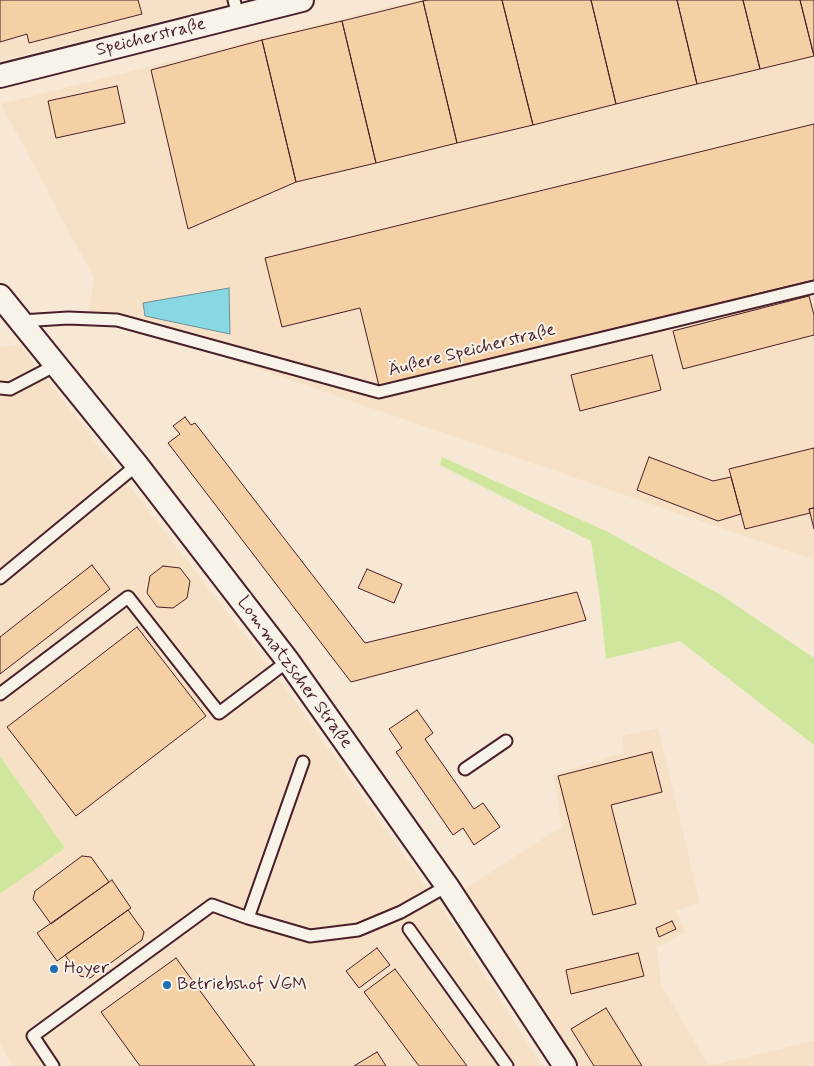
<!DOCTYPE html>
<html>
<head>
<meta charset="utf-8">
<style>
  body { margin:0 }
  canvas { display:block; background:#f6e8d4 }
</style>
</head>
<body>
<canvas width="814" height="1066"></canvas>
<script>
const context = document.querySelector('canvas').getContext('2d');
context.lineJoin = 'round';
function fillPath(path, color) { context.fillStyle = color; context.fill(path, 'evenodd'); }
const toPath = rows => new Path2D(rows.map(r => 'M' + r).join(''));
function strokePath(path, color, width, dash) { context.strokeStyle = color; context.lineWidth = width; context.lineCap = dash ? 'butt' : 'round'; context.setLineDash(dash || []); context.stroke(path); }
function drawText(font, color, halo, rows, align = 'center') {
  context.font = font + ' Mynerve,sans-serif'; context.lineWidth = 4; context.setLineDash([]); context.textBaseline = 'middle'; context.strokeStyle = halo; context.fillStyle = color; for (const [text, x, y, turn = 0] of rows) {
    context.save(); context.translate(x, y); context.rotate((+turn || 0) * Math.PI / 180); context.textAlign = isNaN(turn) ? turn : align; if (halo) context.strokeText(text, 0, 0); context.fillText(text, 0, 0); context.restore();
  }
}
fillPath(toPath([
  [0,0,245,0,0,61],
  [414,0,814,0,814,560,89,311,94,278,1,104],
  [20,345,281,682,446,915,542,1066,13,1066,0,1044,0,894,65,848,0,756,0,347],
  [658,728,700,903,676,911,685,933,657,947,661,985,709,1066,814,1041,814,1066,580,1066,462,891,562,826,553,774,624,752,622,736]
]), '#f6e1c6');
fillPath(toPath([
  [442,457,608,532,721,595,814,658,814,745,680,641,606,659,599,592,591,541,440,465],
  [0,756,65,848,0,894]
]), '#cfe79d');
const water = toPath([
  [229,288,230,334,145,316,143,303,229,288]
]);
fillPath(water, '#88d8e4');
strokePath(water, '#6f8e9a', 1);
const building = toPath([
  [0,0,138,0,142,14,29,43,27,34,0,42,0,0],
  [428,0,502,0,533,125,457,143,423,1,428,0],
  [502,0,591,0,616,104,533,125,502,0],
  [591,0,677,0,697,84,616,104,591,0],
  [677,0,743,0,760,69,697,84,677,0],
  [743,0,800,0,814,56,760,69,743,0],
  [800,0,814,0,814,56,800,0],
  [423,1,457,143,376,163,342,21,423,1],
  [342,21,376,163,296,182,262,40,342,21],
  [262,40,296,182,188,229,151,70,262,40],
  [117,86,125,123,56,138,48,101,117,86],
  [814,124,814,280,379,386,360,308,282,327,265,258,814,124],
  [809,296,814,315,814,335,683,369,673,331,809,296],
  [652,355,661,390,580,411,571,375,652,355],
  [185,417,191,425,195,423,365,643,577,592,586,620,351,682,168,443,180,434,173,426,185,417],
  [814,448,814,508,809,509,810,513,745,529,729,469,814,448],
  [649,457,713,481,731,477,741,514,718,521,637,490,649,457],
  [814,508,814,529,809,509,814,508],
  [92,565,110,589,0,674,0,637,92,565],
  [163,566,180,568,190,581,187,598,173,608,157,607,147,593,150,576,163,566],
  [367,569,402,584,394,603,358,588,367,569],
  [137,627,206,716,76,816,7,727,137,627],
  [417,710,433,733,425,739,474,809,483,803,500,827,474,845,463,828,453,835,396,752,402,748,389,729,417,710],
  [652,752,662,792,611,805,636,904,593,915,558,776,652,752],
  [82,856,91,857,109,882,51,924,33,899,35,891,82,856],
  [112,880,131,908,57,961,37,933,112,880],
  [128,910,144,932,142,940,90,978,80,976,65,955,128,910],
  [672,921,676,929,659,937,656,928,672,921],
  [377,948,390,965,359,988,346,971,377,948],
  [638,953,644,976,571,994,566,970,638,953],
  [176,958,255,1066,140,1066,101,1012,176,958],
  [395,969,467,1066,419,1066,364,992,395,969],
  [606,1008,642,1066,594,1066,571,1029,606,1008],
  [377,1052,386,1066,354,1066,377,1052]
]);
fillPath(building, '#f5d0a5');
strokePath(building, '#4a1f2b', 1);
const service = toPath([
  [234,0,238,16],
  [21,321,68,318,117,320,379,392,814,287],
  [0,388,10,389,56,365],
  [0,578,137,465],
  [0,694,128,597,219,713,288,661],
  [465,769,506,741],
  [248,918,303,762],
  [409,929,507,1066],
  [53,1066,33,1036,212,905,248,918,310,936,358,930,401,912,447,886]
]);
const minor = toPath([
  [0,76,302,0],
  [0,296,137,465,288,661,447,886,565,1066]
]);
strokePath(service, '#4a1f2b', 15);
strokePath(minor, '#4a1f2b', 26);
strokePath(service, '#f7f3e8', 11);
strokePath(minor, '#f7f3e8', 22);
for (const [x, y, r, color] of [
  [54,969,5,"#1f6fb2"],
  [167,985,5,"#1f6fb2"]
]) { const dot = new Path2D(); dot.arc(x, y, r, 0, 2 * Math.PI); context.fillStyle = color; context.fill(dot); strokePath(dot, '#f7f3e8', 2); }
drawText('18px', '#4a1f2b', '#f7f3e8', [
  ["Speicherstraße",151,38,-14],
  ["Äußere Speicherstraße",472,351,-14],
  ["Lommatzscher Straße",294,673,54]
]);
drawText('18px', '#4a1f2b', '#f7f3e8', [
  ["Hoyer",64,969],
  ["Betriebshof VGM",177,985]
], 'left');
</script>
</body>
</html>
